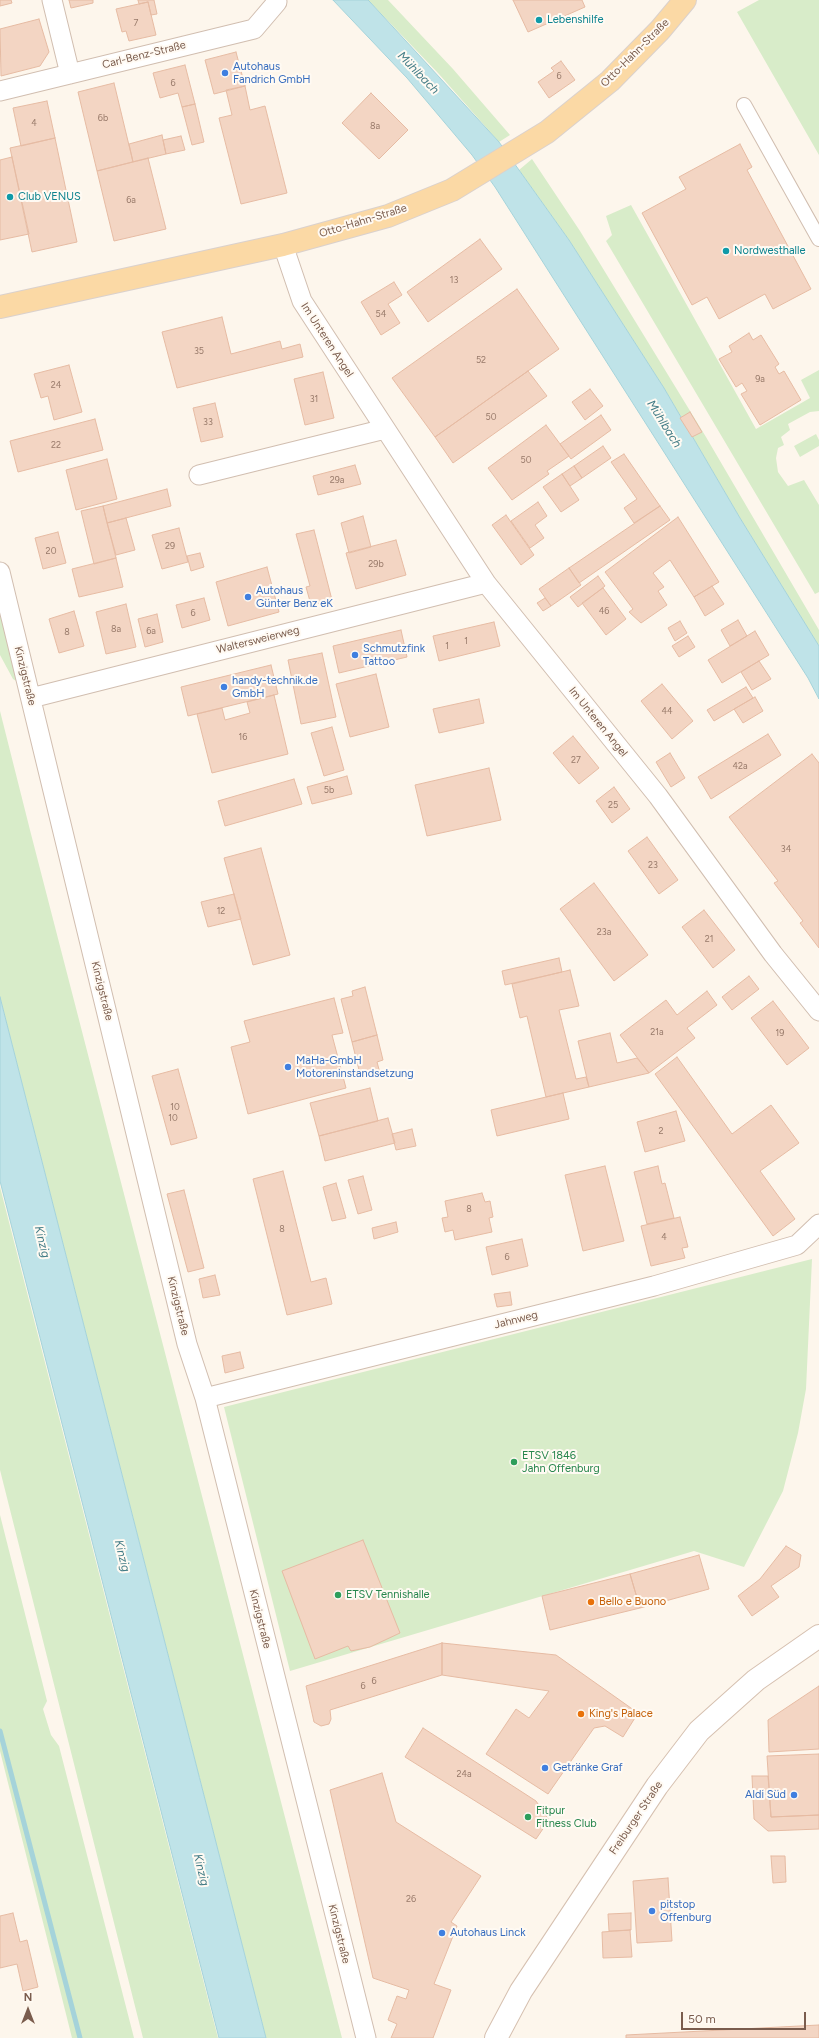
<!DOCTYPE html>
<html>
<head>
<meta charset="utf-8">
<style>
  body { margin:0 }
  #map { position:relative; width:819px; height:2038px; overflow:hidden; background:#fdf6ec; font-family:Figtree,sans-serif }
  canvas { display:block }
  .north { position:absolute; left:8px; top:1990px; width:40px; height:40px; -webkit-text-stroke:3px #fffaf3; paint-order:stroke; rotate:0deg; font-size:11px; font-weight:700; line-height:16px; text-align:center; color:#7a5c4d }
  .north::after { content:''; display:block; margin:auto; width:14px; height:18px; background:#7a5c4d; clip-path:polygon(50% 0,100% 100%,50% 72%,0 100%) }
  .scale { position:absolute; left:681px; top:2012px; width:125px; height:18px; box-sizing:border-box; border:2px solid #7a5c4d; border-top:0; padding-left:5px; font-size:12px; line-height:14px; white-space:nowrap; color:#7a5c4d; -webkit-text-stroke:3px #fffaf3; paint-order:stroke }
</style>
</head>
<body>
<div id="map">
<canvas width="819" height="2038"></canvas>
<div class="north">N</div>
<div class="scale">50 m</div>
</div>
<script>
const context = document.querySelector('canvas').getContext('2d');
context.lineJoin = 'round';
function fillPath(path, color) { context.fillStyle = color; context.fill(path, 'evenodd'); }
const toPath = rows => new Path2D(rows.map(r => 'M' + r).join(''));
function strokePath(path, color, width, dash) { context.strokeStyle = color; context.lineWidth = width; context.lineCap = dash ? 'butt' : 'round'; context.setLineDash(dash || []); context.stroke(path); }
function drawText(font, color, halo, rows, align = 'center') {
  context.font = font + ' Figtree,sans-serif'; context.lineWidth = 4; context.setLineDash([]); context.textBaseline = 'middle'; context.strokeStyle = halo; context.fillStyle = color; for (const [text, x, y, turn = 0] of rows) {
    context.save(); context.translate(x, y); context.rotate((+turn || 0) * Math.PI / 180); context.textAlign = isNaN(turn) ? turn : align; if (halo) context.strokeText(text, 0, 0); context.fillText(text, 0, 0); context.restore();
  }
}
fillPath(toPath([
  [368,0,388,0,453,69,510,135,499,142,438,73],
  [759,0,819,0,819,155,737,12],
  [532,159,580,231,706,437,819,630,819,646,740,518,664,388,569,240,519,170],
  [631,205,756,429,810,398,801,380,819,370,819,411,810,412,788,424,790,430,781,437,784,445,778,448,776,458,778,472,788,486,804,480,819,505,819,592,815,594,606,241,612,235,606,216],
  [816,434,819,440,819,446,800,457,794,446],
  [0,598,21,684,13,679,0,655],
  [0,711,31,834,342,2038,266,2038,0,997],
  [0,1187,218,2038,143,2038,0,1470],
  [812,1259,806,1389,798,1433,783,1491,744,1567,694,1551,290,1671,224,1407],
  [0,1515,47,1701,43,1709,51,1735,59,1746,134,2038,72,2038,0,1751]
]), '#d8ecc9');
const water = toPath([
  [333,0,368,0,370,2,499,142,569,240,664,388,740,518,819,646,819,699,808,678,495,187,472,155,407,78,333,0],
  [0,997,266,2038,219,2038,0,1181,0,997]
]);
fillPath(water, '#bfe3e8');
strokePath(water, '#a5d3da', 1);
strokePath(toPath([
  [0,1731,80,2038]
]), '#a5d3da', 5);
const building = toPath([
  [0,0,11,0,12,3,0,6,0,0],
  [69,0,93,0,93,3,71,8,69,0],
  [138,0,154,0,157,14,151,15,148,2,139,4,138,0],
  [513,0,582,0,585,7,528,32,513,0],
  [148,2,156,35,129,41,126,31,122,32,116,9,148,2],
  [39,19,49,52,40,66,1,76,0,29,39,19],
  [236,52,245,86,214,94,205,60,236,52],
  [561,61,575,80,549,98,538,82,554,71,551,68,561,61],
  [185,65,195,104,182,107,178,93,160,98,153,73,185,65],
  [114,83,133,162,97,171,78,92,114,83],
  [245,86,250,110,265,106,287,193,241,204,219,118,232,115,226,90,245,86],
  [371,93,408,130,379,159,342,123,371,93],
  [47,101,55,138,21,146,13,108,47,101],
  [195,104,204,142,192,145,182,107,195,104],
  [162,135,166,154,133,162,129,144,162,135],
  [181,136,185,150,166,154,163,140,181,136],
  [55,138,77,242,32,252,10,148,55,138],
  [740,144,752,167,747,170,811,289,773,309,765,294,719,319,707,297,692,305,642,213,686,189,679,177,740,144],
  [12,157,29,234,0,240,0,160,12,157],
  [148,158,166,229,114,241,97,171,148,158],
  [480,239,502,269,428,322,407,292,480,239],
  [394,282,402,295,388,304,400,323,381,335,361,302,394,282],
  [517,289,559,349,435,437,392,378,517,289],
  [222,317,231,354,280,341,282,349,300,344,303,357,177,388,162,332,222,317],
  [749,333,753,340,761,335,779,364,775,367,779,374,784,371,801,400,760,425,741,394,747,391,742,383,736,387,719,359,732,352,729,346,749,333],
  [69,365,82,412,54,420,48,396,41,398,34,374,69,365],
  [528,371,547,396,453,463,435,437,528,371],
  [323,372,334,418,305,425,294,379,323,372],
  [590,389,603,406,585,420,572,402,590,389],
  [215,403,223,437,201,442,193,408,215,403],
  [690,412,702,432,692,437,680,418,690,412],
  [601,415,611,430,571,459,560,444,601,415],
  [95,419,103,450,18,472,10,441,95,419],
  [546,425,569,456,547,471,549,474,512,500,488,468,546,425],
  [603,446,611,458,582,478,574,466,603,446],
  [624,454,660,506,634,523,624,508,637,499,611,462,624,454],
  [107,459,117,499,76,510,66,470,107,459],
  [355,465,361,484,318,495,313,476,355,465],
  [574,466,582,478,570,486,562,474,574,466],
  [562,474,579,500,561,512,543,487,562,474],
  [167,489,171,506,107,523,103,506,167,489],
  [538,502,547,516,535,525,544,538,530,548,511,521,538,502],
  [103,506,116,558,94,564,81,511,103,506],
  [660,506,670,520,579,583,569,568,660,506],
  [506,515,534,555,521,565,492,525,506,515],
  [363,516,371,547,349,553,341,523,363,516],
  [678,517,719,582,694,597,670,560,653,573,664,587,658,591,667,605,641,623,629,612,633,609,605,572,678,517],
  [126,518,135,550,116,555,107,523,126,518],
  [179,528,188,562,162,569,152,535,179,528],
  [314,530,332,600,311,605,306,587,310,586,296,534,314,530],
  [58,532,66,563,43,569,35,538,58,532],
  [396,540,406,575,356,589,346,553,396,540],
  [200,553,204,567,191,571,187,556,200,553],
  [116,558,123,587,79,597,72,569,116,558],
  [267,567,279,612,228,626,216,582,267,567],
  [569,568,581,585,551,606,539,589,569,568],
  [598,576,605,586,578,607,570,597,598,576],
  [712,586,724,604,705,616,694,597,712,586],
  [603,588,626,619,606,635,582,603,603,588],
  [204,598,210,620,182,628,176,605,204,598],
  [545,598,551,606,543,611,537,603,545,598],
  [126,604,136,647,106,654,96,612,126,604],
  [74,611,84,646,59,653,49,619,74,611],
  [157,614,163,642,145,647,138,619,157,614],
  [738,620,747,636,730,646,721,630,738,620],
  [680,621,687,633,675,641,668,628,680,621],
  [494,622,500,646,439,661,433,636,494,622],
  [401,630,407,657,339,673,333,646,401,630],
  [755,631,769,655,722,683,708,660,755,631],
  [688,636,695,647,679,657,672,646,688,636],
  [322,653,336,717,301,724,288,660,322,653],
  [759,661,771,679,752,690,741,672,759,661],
  [271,665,278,694,188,716,181,687,271,665],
  [376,674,389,727,350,737,336,684,376,674],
  [662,684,693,721,672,739,641,701,662,684],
  [746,687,753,698,714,721,707,710,746,687],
  [274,695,288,754,212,773,197,714,222,708,225,720,250,713,247,702,274,695],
  [755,697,763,711,743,723,734,709,755,697],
  [479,699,484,723,439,733,433,709,479,699],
  [332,727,344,770,324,776,311,733,332,727],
  [768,734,781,755,711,799,698,777,768,734],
  [573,736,599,768,579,784,553,753,573,736],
  [670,753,685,778,671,787,656,762,670,753],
  [812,754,819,763,819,948,800,923,803,921,774,883,778,881,729,817,812,754],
  [489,768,501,820,427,836,415,785,489,768],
  [347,776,352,794,312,804,307,787,347,776],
  [294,779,302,804,225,826,218,801,294,779],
  [614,787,630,809,612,823,596,801,614,787],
  [647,837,678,880,659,894,628,851,647,837],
  [261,848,290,955,253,965,224,858,261,848],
  [594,883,648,955,614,981,560,909,594,883],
  [234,894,241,919,208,927,201,902,234,894],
  [704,910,735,950,713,968,682,927,704,910],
  [559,958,562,972,505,985,502,971,559,958],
  [570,970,579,1006,559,1010,576,1079,586,1077,589,1087,546,1097,527,1016,520,1018,512,984,570,970],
  [749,976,759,989,732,1010,722,997,749,976],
  [365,987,377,1035,352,1042,341,999,353,996,352,991,365,987],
  [707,991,717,1005,687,1028,695,1038,649,1073,620,1035,666,1000,677,1015,707,991],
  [334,998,343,1033,332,1035,346,1088,248,1114,231,1047,250,1042,244,1021,334,998],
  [773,1001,809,1048,787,1065,751,1018,773,1001],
  [610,1033,617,1063,637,1058,649,1073,589,1087,578,1041,610,1033],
  [377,1035,383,1060,377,1062,380,1073,361,1078,352,1042,377,1035],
  [677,1057,732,1134,771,1105,799,1143,760,1171,795,1219,773,1236,655,1074,677,1057],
  [178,1069,197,1138,171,1145,152,1076,178,1069],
  [370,1088,378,1121,319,1136,310,1103,370,1088],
  [563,1093,569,1119,497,1136,491,1110,563,1093],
  [676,1111,685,1141,645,1152,637,1122,676,1111],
  [388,1118,395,1143,325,1161,319,1136,388,1118],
  [412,1129,416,1146,396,1150,392,1134,412,1129],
  [605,1166,624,1241,583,1251,565,1175,605,1166],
  [658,1166,662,1184,665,1183,674,1218,647,1224,634,1172,658,1166],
  [283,1171,311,1282,326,1278,332,1304,287,1315,253,1179,283,1171],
  [363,1176,372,1210,358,1214,348,1180,363,1176],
  [336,1183,346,1218,332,1221,323,1187,336,1183],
  [184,1190,204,1268,188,1272,167,1194,184,1190],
  [482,1193,485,1202,490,1201,493,1217,489,1218,492,1232,455,1240,453,1230,445,1232,442,1218,448,1217,445,1201,482,1193],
  [680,1217,688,1247,682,1248,685,1258,651,1266,641,1226,680,1217],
  [396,1222,398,1232,374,1239,372,1228,396,1222],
  [522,1239,528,1266,492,1275,486,1247,522,1239],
  [215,1275,220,1295,203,1298,199,1279,215,1275],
  [510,1292,512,1305,497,1307,494,1294,510,1292],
  [240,1352,244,1368,225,1373,222,1356,240,1352],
  [363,1540,400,1633,370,1647,351,1651,348,1646,315,1659,282,1571,363,1540],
  [786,1546,801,1555,799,1567,771,1586,779,1597,752,1616,738,1596,760,1579,786,1546],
  [699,1555,709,1589,640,1608,630,1574,699,1555],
  [630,1574,640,1608,550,1630,542,1596,630,1574],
  [442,1643,556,1655,638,1713,623,1737,605,1726,594,1728,548,1794,486,1754,516,1709,529,1718,549,1691,442,1675,442,1643],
  [442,1643,442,1675,330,1710,331,1719,329,1724,321,1726,314,1722,306,1686,442,1643],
  [819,1686,819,1749,769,1752,768,1720,819,1686],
  [423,1728,536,1801,549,1820,536,1839,405,1757,423,1728],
  [819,1754,819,1815,771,1817,767,1756,819,1754],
  [382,1773,396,1822,481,1876,451,1922,457,1926,434,1984,451,1990,433,2038,391,2038,397,2024,388,2020,397,1996,406,1999,409,1990,373,1978,330,1790,382,1773],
  [752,1776,768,1776,771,1817,819,1815,819,1829,768,1831,754,1819,752,1776],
  [771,1856,785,1856,786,1882,773,1883,771,1856],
  [668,1878,672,1941,637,1943,633,1881,668,1878],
  [13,1913,20,1942,27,1940,38,1987,23,1991,17,1964,0,1968,0,1916,13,1913],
  [631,1913,631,1930,609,1931,608,1914,631,1913],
  [630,1930,632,1957,603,1958,602,1932,630,1930],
  [819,2025,819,2038,626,2038,626,2035,819,2025]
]);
fillPath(building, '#f3d5c3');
strokePath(building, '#e6bba3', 1);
const pedestrian = toPath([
  [744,105,819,239]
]);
const minor = toPath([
  [52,0,70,74],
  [0,91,254,29,277,2],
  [283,245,302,301,486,583,658,796,773,954,819,1011],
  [199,475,385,429],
  [0,572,187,1344,205,1398,366,2038],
  [31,698,486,583],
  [205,1398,654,1286,797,1245,819,1224]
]);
const secondary = toPath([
  [496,2038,521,1991,657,1786,699,1731,756,1680,819,1636]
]);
const primary = toPath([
  [0,307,283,245,388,216,452,190,547,132,610,81,660,30,685,0]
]);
strokePath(pedestrian, '#d1beb0', 16);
strokePath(minor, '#d1beb0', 21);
strokePath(secondary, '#d6c0b0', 24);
strokePath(primary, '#dad1cd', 24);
strokePath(pedestrian, '#fff', 14);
strokePath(minor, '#fff', 19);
strokePath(secondary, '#fff', 22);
strokePath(primary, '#fbd9a5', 22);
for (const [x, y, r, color] of [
  [539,20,4,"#0f9aa8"],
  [225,73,4,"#3f7fe0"],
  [10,197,4,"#0f9aa8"],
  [726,251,4,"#0f9aa8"],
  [248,597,4,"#3f7fe0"],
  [355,655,4,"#3f7fe0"],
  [224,687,4,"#3f7fe0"],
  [288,1067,4,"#3f7fe0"],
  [514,1462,4,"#2e9e5b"],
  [338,1595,4,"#2e9e5b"],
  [591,1602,4,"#e8710a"],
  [581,1714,4,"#e8710a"],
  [545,1768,4,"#3f7fe0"],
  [794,1795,4,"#3f7fe0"],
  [528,1817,4,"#2e9e5b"],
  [652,1911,4,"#3f7fe0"],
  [442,1933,4,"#3f7fe0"]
]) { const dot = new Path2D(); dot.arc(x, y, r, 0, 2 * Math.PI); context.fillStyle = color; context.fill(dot); strokePath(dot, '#fffaf3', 1.5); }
drawText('9px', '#987a6a', null, [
  ["7",136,23],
  ["6",559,76],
  ["6",173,83],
  ["6b",103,118],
  ["4",34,123],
  ["8a",375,126],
  ["6a",131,200],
  ["13",454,280],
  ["54",381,314],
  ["35",199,351],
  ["52",481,360],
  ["9a",760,379],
  ["24",56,385],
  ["31",314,399],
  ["50",491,417],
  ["33",208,422],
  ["22",56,445],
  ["50",526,460],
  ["29a",337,480],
  ["29",170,546],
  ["20",51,551],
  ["29b",376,564],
  ["46",604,611],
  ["6",193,613],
  ["8a",116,629],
  ["6a",151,631],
  ["8",67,632],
  ["1",466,641],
  ["1",447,646],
  ["44",667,711],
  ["16",243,737],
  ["27",576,760],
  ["42a",740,766],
  ["5b",329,790],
  ["25",613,805],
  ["34",786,849],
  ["23",653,865],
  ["12",221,911],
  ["23a",604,932],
  ["21",709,939],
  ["21a",657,1032],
  ["19",780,1033],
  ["10",175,1107],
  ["10",173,1118],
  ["2",661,1131],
  ["8",469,1209],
  ["8",282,1229],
  ["4",664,1237],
  ["6",507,1257],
  ["6",374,1681],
  ["6",363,1686],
  ["24a",464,1774],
  ["26",411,1899]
]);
drawText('11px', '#0d838f', '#fffaf3', [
  ["Lebenshilfe",547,20],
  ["Club VENUS",18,197],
  ["Nordwesthalle",734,251]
], 'left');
drawText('11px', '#7a5c4d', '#fffaf3', [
  ["Otto-Hahn-Straße",635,53,-45],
  ["Carl-Benz-Straße",144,55,-14],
  ["Otto-Hahn-Straße",363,221,-17],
  ["Im Unteren Angel",327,340,57],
  ["Waltersweierweg",258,640,-14],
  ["Kinzigstraße",25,676,76],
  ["Im Unteren Angel",598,722,51],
  ["Kinzigstraße",102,991,76],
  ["Kinzigstraße",178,1306,76],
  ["Jahnweg",516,1320,-14],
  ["Kinzigstraße",260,1619,76],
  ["Freiburger Straße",636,1818,-56],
  ["Kinzigstraße",339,1934,76]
]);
drawText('11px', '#366cbe', '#fffaf3', [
  ["Autohaus",233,67],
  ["Fandrich GmbH",233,80],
  ["Autohaus",256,591],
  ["Günter Benz eK",256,604],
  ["Schmutzfink",363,649],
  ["Tattoo",363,662],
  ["handy-technik.de",232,681],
  ["GmbH",232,694],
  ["MaHa-GmbH",296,1061],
  ["Motoreninstandsetzung",296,1074],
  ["Getränke Graf",553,1768],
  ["Aldi Süd",786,1795,"right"],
  ["pitstop",660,1905],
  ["Offenburg",660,1918],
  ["Autohaus Linck",450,1933]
], 'left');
drawText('11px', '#27864d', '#fffaf3', [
  ["ETSV 1846",522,1456],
  ["Jahn Offenburg",522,1469],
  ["ETSV Tennishalle",346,1595],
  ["Fitpur",536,1811],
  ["Fitness Club",536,1824]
], 'left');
drawText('11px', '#c56008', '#fffaf3', [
  ["Bello e Buono",599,1602],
  ["King's Palace",589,1714]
], 'left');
drawText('italic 12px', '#437c86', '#fffaf3', [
  ["Mühlbach",418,73,46],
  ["Mühlbach",664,424,58],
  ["Kinzig",42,1242,76],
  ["Kinzig",122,1556,76],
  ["Kinzig",201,1870,76]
]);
</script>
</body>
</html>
